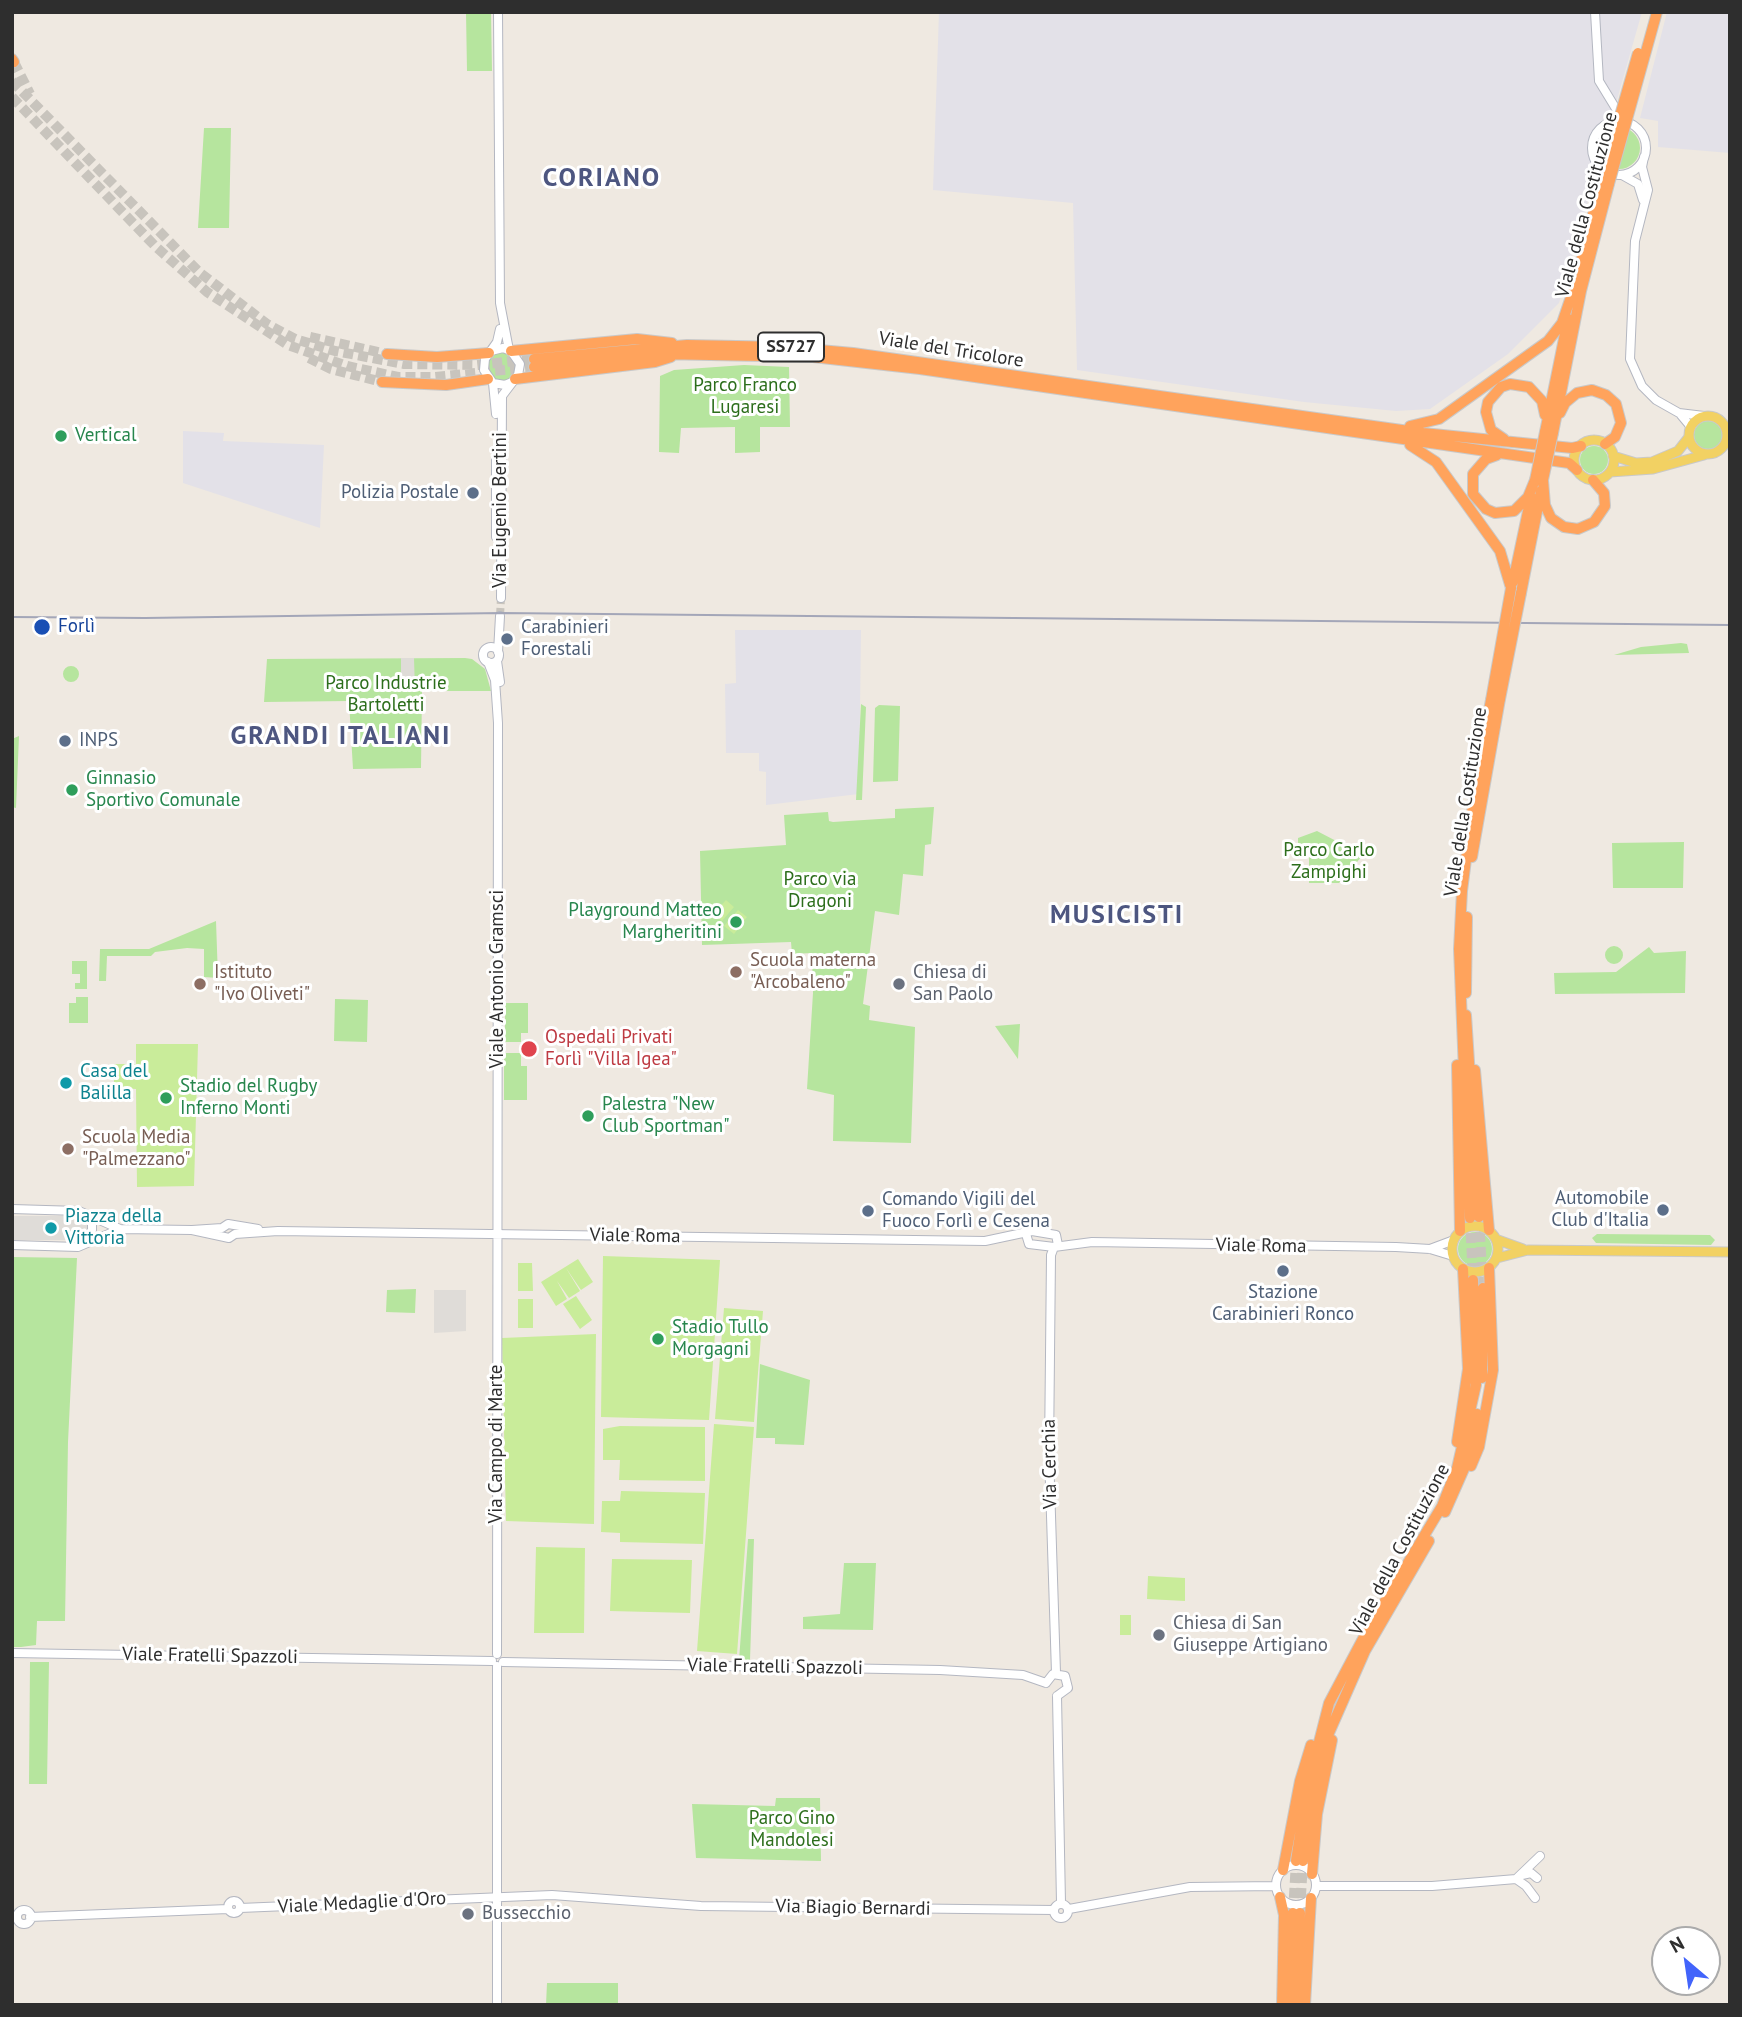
<!DOCTYPE html>
<html>
<head>
<meta charset="utf-8">
<style>
  body { margin:0 }
  #map { position:relative; width:1742px; height:2017px; overflow:hidden; background:#efe9e1; font-family:"PT Sans",sans-serif }
  canvas { display:block }
  .frame { position:absolute; inset:0; border:14px solid #2e2e2e; pointer-events:none }
  .north { position:absolute; left:1651px; top:1926px; width:70px; height:70px; box-sizing:border-box; background:#fff; border:2px solid #ababab; border-radius:50%; rotate:331deg; font-size:19px; font-weight:700; line-height:28px; text-align:center; color:#2e2e2e }
  .north::after { content:''; display:block; margin:auto; width:24px; height:32px; background:#4264fb; clip-path:polygon(50% 0,100% 100%,50% 72%,0 100%) }
</style>
</head>
<body>
<div id="map">
<canvas width="1742" height="2017"></canvas>
<div class="frame"></div>
<div class="north">N</div>
</div>
<script>
const context = document.querySelector('canvas').getContext('2d');
context.lineJoin = 'round';
function fillPath(path, color) { context.fillStyle = color; context.fill(path, 'evenodd'); }
const toPath = rows => new Path2D(rows.map(r => 'M' + r).join(''));
function strokePath(path, color, width, dash) { context.strokeStyle = color; context.lineWidth = width; context.lineCap = dash ? 'butt' : 'round'; context.setLineDash(dash || []); context.stroke(path); }
function drawText(font, color, halo, rows, align = 'center') {
  context.font = font + ' "PT Sans",sans-serif'; context.lineWidth = 6; context.setLineDash([]); context.textBaseline = 'middle'; context.strokeStyle = halo; context.fillStyle = color; for (const [text, x, y, turn = 0] of rows) {
    context.save(); context.translate(x, y); context.rotate((+turn || 0) * Math.PI / 180); context.textAlign = isNaN(turn) ? turn : align; if (halo) context.strokeText(text, 0, 0); context.fillText(text, 0, 0); context.restore();
  }
}
fillPath(toPath([
  [939,12,1642,12,1559,303,1508,354,1430,409,1396,411,1304,402,1077,370,1073,203,933,190],
  [1667,12,1730,12,1730,153,1658,147,1658,121,1640,118],
  [183,431,224,433,223,441,324,445,320,528,183,483],
  [735,630,861,630,859,794,766,805,766,772,759,771,759,753,726,753,725,684,736,683]
]), '#e3e1e8');
fillPath(toPath([
  [466,12,491,12,492,71,467,71],
  '1598 148a21 21 0 1 1 42 0a21 21 0 1 1-42 0Z',
  [204,128,231,128,229,228,198,228],
  '487 367a15 15 0 1 1 30 0a15 15 0 1 1-30 0Z',
  [744,365,789,367,790,427,760,427,760,452,735,453,735,427,681,428,679,453,659,452,660,376,674,370],
  '1694 435a14 14 0 1 1 28 0a14 14 0 1 1-28 0Z',
  '1580 460a14 14 0 1 1 28 0a14 14 0 1 1-28 0Z',
  [1681,643,1687,644,1689,653,1614,655,1641,647],
  [465,658,472,659,485,669,491,691,422,691,421,768,353,769,349,701,264,702,267,659],
  '63 674a8 8 0 1 1 16 0a8 8 0 1 1-16 0Z',
  [861,704,866,707,862,800,856,800],
  [879,705,900,706,898,781,873,782,875,708],
  [19,736,16,808,12,807,12,739],
  [934,807,931,844,925,845,923,876,903,874,899,915,875,911,863,1004,870,1006,869,1020,915,1027,911,1143,833,1141,834,1095,807,1089,813,993,812,953,792,954,791,942,702,945,700,851,786,845,784,815,828,812,829,821,833,822,895,818,895,809],
  [1317,831,1363,855,1339,883,1309,883,1309,852,1298,853,1298,838],
  [1684,842,1683,888,1613,888,1612,843],
  [216,921,218,978,204,977,204,949,187,948,155,952,151,956,107,956,106,981,99,981,100,949,149,949],
  '1605 955a9 9 0 1 1 18 0a9 9 0 1 1-18 0Z',
  [1649,947,1654,953,1686,951,1685,993,1555,994,1554,973,1616,972],
  [72,961,87,961,87,989,75,989,75,983,80,983,80,974,72,974],
  [76,997,88,997,88,1023,69,1023,69,1003,76,1003],
  [335,999,368,1000,367,1042,334,1041],
  [505,1003,528,1003,528,1033,521,1033,521,1042,505,1042],
  [1020,1024,1018,1059,995,1026],
  [504,1053,521,1053,521,1066,527,1066,527,1100,504,1100],
  '1458 1249a17 17 0 1 1 34 0a17 17 0 1 1-34 0Z',
  [1597,1234,1710,1235,1715,1240,1711,1245,1596,1243,1592,1238],
  [12,1257,77,1258,68,1442,65,1621,37,1621,36,1645,21,1647,12,1647],
  [416,1289,415,1313,386,1312,387,1290],
  [760,1364,810,1380,804,1445,775,1444,775,1438,756,1438],
  [748,1539,754,1539,750,1660,739,1660],
  [844,1563,876,1563,873,1630,803,1629,803,1617,840,1614],
  [30,1662,49,1662,47,1784,29,1784],
  [776,1798,820,1798,821,1861,696,1858,692,1804,775,1806],
  [547,1983,618,1983,618,2005,546,2005]
]), '#b6e59e');
fillPath(toPath([
  [726,900,734,907,722,921,714,913],
  [738,910,747,917,734,934,724,926],
  [136,1044,198,1044,194,1186,137,1187,136,1089,114,1088,114,1064,136,1064],
  [603,1256,720,1260,709,1420,601,1417],
  [578,1259,593,1282,581,1290,566,1268,580,1291,569,1298,557,1281,567,1299,556,1306,541,1282],
  [518,1263,532,1263,533,1291,518,1291],
  [576,1296,592,1320,580,1329,563,1304],
  [518,1299,533,1299,533,1328,518,1328],
  [724,1308,763,1311,754,1422,715,1419],
  [596,1334,594,1524,506,1521,502,1338],
  [714,1424,754,1427,737,1654,697,1651],
  [620,1426,705,1427,705,1481,619,1480,620,1460,603,1460,603,1429],
  [621,1491,705,1493,703,1544,620,1542,620,1533,601,1532,602,1501,620,1501],
  [536,1547,585,1548,584,1633,534,1633],
  [612,1559,692,1560,690,1613,610,1611],
  [1148,1576,1185,1578,1185,1601,1147,1599],
  [1120,1615,1131,1615,1131,1635,1120,1635]
]), '#c9ec9a');
fillPath(toPath([
  [401,658,414,658,415,691,401,691],
  [12,1216,80,1216,90,1225,86,1238,79,1240,12,1240],
  [434,1290,466,1290,466,1331,434,1333]
]), '#dfdcd8');
strokePath(toPath([
  [500,616,501,598]
]), '#c8c4bd', 8, [8, 4]);
strokePath(toPath([
  [14,62,30,94],
  [12,81,199,272,267,324,295,339,335,351,404,364,477,365,534,359],
  [12,97,155,246,207,292,288,345,347,366,398,377,434,377,534,367],
  [310,337,387,354],
  [309,358,331,369,382,382],
  [1479,1217,1483,1288],
  [1470,1218,1473,1280],
  [1293,1913,1296,1861],
  [1300,1913,1303,1861]
]), '#c8c4bd', 10, [10, 5]);
const secondary = toPath([
  [498,12,500,303,509,350],
  [1595,12,1599,81,1621,117],
  '1592 148a27 27 0 1 1 54 0a27 27 0 1 1-54 0Z',
  [1644,157,1642,167,1648,190,1635,241,1630,359,1642,386,1656,400,1679,413,1704,416],
  [1622,175,1638,184,1643,200],
  [500,329,497,342,485,359,484,370,493,383,505,385,512,382],
  [491,351,503,348,511,351,520,364,518,375,502,396,501,598],
  [493,383,496,414],
  [1681,415,1691,427],
  [496,455,496,537],
  '483 655a8 8 0 1 1 16 0a8 8 0 1 1-16 0Z',
  [498,652,500,616],
  [497,661,500,682],
  [488,662,495,680,498,723,497,1654],
  [12,1209,79,1211,120,1229,192,1230,222,1228,228,1224,258,1229],
  [192,1230,229,1238,235,1234,278,1231,985,1241,1032,1231,1056,1235,1058,1245],
  [1026,1234,1029,1244,1054,1247,1092,1242,1396,1247,1430,1249,1453,1256],
  [84,1243,92,1230,92,1221,87,1215],
  [12,1245,78,1247,120,1229],
  [1054,1247,1051,1255,1049,1453,1056,1673],
  [1430,1249,1454,1240],
  [12,1653,492,1661],
  [503,1662,940,1670,1023,1675,1046,1683],
  [1046,1683,1053,1674,1065,1676,1068,1688,1057,1696],
  [1057,1696,1061,1903],
  '1276 1885a20 20 0 1 1 40 0a20 20 0 1 1-40 0Z',
  [1522,1875,1531,1873,1537,1878],
  [1516,1879,1540,1856],
  [1316,1886,1432,1886,1516,1879,1526,1886,1535,1898],
  '228 1907a6 6 0 1 1 12 0a6 6 0 1 1-12 0Z',
  '1054 1911a7 7 0 1 1 14 0a7 7 0 1 1-14 0Z',
  [240,1908,552,1895,701,1906,1054,1910],
  [1069,1909,1190,1887,1276,1886],
  '17 1917a7 7 0 1 1 14 0a7 7 0 1 1-14 0Z',
  [30,1917,228,1909],
  [497,2005,497,1666]
]);
const primary = toPath([
  '1689 435a19 19 0 1 1 38 0a19 19 0 1 1-38 0Z',
  '1574 460a20 20 0 1 1 40 0a20 20 0 1 1-40 0Z',
  [1613,456,1636,463,1652,462,1678,451,1689,437],
  [1610,472,1653,469,1704,455],
  '1452 1249a23 23 0 1 1 46 0a23 23 0 1 1-46 0Z',
  [1498,1240,1523,1249],
  [1497,1258,1528,1250,1730,1252]
]);
const highway = toPath([
  [12,59,14,62],
  [1573,294,1601,182],
  [511,351,637,339,672,343],
  [387,354,437,357,489,353],
  [534,359,687,345,786,347,853,353,1423,433,1572,448,1581,446],
  [534,367,659,354,813,357,920,369,1569,463,1577,470],
  [515,379,655,362,671,357],
  [382,382,446,385,488,379],
  [1560,413,1565,403,1577,393,1592,390,1606,395,1616,404,1621,423,1615,437,1605,444],
  [1410,426,1439,419,1548,341,1562,323,1574,288],
  [1545,432,1568,319],
  [1553,433,1581,291,1609,184],
  [1504,439,1491,430,1486,412,1488,402,1501,387,1510,384,1529,387,1542,401,1545,415],
  [1410,445,1436,462,1500,551,1511,588],
  [1497,455,1486,459,1473,474,1473,494,1486,509,1495,513,1514,511,1528,497,1535,480],
  [1543,480,1545,505,1551,518,1564,527,1578,529,1594,522,1605,506,1604,493,1593,480],
  [1513,582,1531,497],
  [1521,593,1541,491],
  [1472,857,1500,699],
  [1466,993,1467,917],
  [1466,1015,1479,1217],
  [1457,1065,1460,1231],
  [1475,1070,1489,1230],
  [1470,1218,1459,949,1462,891,1477,773,1491,700],
  [1482,1378,1483,1288],
  [1457,1442,1468,1369,1463,1269],
  [1471,1466,1479,1447,1493,1370,1489,1268],
  [1445,1512,1467,1462,1477,1414],
  [1296,1861,1307,1789,1329,1703,1367,1631,1442,1506,1457,1468,1476,1385,1473,1280],
  [1303,1861,1316,1780,1329,1733,1365,1651,1429,1541],
  [1283,1870,1300,1781,1311,1745],
  [1312,1874,1317,1814,1332,1740],
  [1280,1897,1284,1915,1282,2005],
  [1290,2005,1293,1913],
  [1297,2005,1300,1913],
  [1305,2005,1311,1898]
]);
strokePath(secondary, '#b4b7c1', 10);
strokePath(primary, '#c9c9c9', 11);
strokePath(highway, '#c9c9c9', 12);
strokePath(secondary, '#fff', 8);
strokePath(primary, '#f2d163', 9);
strokePath(highway, '#ffa35c', 10);
strokePath(toPath([
  [12,617,145,618,502,613,1730,625]
]), '#a3a6b8', 2);
const highwayBridge = toPath([
  [1601,182,1638,53],
  [1609,184,1657,12],
  [1535,480,1545,432],
  [1543,480,1553,433],
  [1500,699,1521,593],
  [1491,700,1511,588]
]);
strokePath(highwayBridge, '#c9c9c9', 12, []);
strokePath(highwayBridge, '#ffa35c', 10);
for (const [x, y, r, color] of [
  [61,436,7,"#2e9e5b"],
  [473,493,7,"#5c6f8a"],
  [42,627,9,"#1a4fb4"],
  [507,639,7,"#5c6f8a"],
  [65,741,7,"#5c6f8a"],
  [72,790,7,"#2e9e5b"],
  [736,922,7,"#2e9e5b"],
  [736,972,7,"#8d6e63"],
  [200,984,7,"#8d6e63"],
  [899,984,7,"#6b7280"],
  [529,1049,9,"#e0444e"],
  [66,1083,7,"#0f9aa8"],
  [166,1098,7,"#2e9e5b"],
  [588,1116,7,"#2e9e5b"],
  [68,1149,7,"#8d6e63"],
  [1663,1210,7,"#5c6f8a"],
  [868,1211,7,"#5c6f8a"],
  [51,1228,7,"#0f9aa8"],
  [1283,1271,7,"#5c6f8a"],
  [658,1339,7,"#2e9e5b"],
  [1159,1635,7,"#6b7280"],
  [468,1914,7,"#6b7280"]
]) { const dot = new Path2D(); dot.arc(x, y, r, 0, 2 * Math.PI); context.fillStyle = color; context.fill(dot); strokePath(dot, '#fff', 2.5); }
for (const [x, y, w] of [
  [791,347,66]
]) { const box = new Path2D(); box.roundRect(x - w / 2, y - 14.5, w, 29, 5); context.fillStyle = '#fff'; context.fill(box); strokePath(box, '#2e2e2e', 2); }
drawText('bold 18px', '#2e2e2e', null, [
  ["SS727",791,347]
]);
drawText('19px', '#2e2e2e', '#fff', [
  ["Viale della Costituzione",1587,205,-75],
  ["Viale del Tricolore",951,350,9],
  ["Via Eugenio Bertini",501,510,-90],
  ["Viale della Costituzione",1466,802,-81],
  ["Viale Antonio Gramsci",498,979,-90],
  ["Viale Roma",635,1236,1],
  ["Viale Roma",1261,1246,1],
  ["Via Campo di Marte",497,1444,-90],
  ["Via Cerchia",1050,1464,-91],
  ["Viale della Costituzione",1400,1550,-62],
  ["Viale Fratelli Spazzoli",210,1656,1],
  ["Viale Fratelli Spazzoli",775,1667,1],
  ["Viale Medaglie d'Oro",362,1903,-3],
  ["Via Biagio Bernardi",853,1908,1]
]);
drawText('19px', '#2c6e1b', '#fff', [
  ["Parco Franco",745,386],
  ["Lugaresi",745,408],
  ["Parco Industrie",386,684],
  ["Bartoletti",386,706],
  ["Parco Carlo",1329,851],
  ["Zampighi",1329,873],
  ["Parco via",820,880],
  ["Dragoni",820,902],
  ["Parco Gino",792,1819],
  ["Mandolesi",792,1841]
]);
drawText('19px', '#27864d', '#fff', [
  ["Vertical",75,436],
  ["Ginnasio",86,779],
  ["Sportivo Comunale",86,801],
  ["Playground Matteo",722,911,"right"],
  ["Margheritini",722,933,"right"],
  ["Stadio del Rugby",180,1087],
  ["Inferno Monti",180,1109],
  ["Palestra \"New",602,1105],
  ["Club Sportman\"",602,1127],
  ["Stadio Tullo",672,1328],
  ["Morgagni",672,1350]
], 'left');
drawText('19px', '#4e5e75', '#fff', [
  ["Polizia Postale",459,493,"right"],
  ["Carabinieri",521,628],
  ["Forestali",521,650],
  ["INPS",79,741],
  ["Automobile",1649,1199,"right"],
  ["Club d'Italia",1649,1221,"right"],
  ["Comando Vigili del",882,1200],
  ["Fuoco Forlì e Cesena",882,1222],
  ["Stazione",1283,1293,"center"],
  ["Carabinieri Ronco",1283,1315,"center"]
], 'left');
drawText('19px', '#164399', '#fff', [
  ["Forlì",58,627]
], 'left');
drawText('19px', '#785e54', '#fff', [
  ["Scuola materna",750,961],
  ["\"Arcobaleno\"",750,983],
  ["Istituto",214,973],
  ["\"Ivo Oliveti\"",214,995],
  ["Scuola Media",82,1138],
  ["\"Palmezzano\"",82,1160]
], 'left');
drawText('19px', '#5b616d', '#fff', [
  ["Chiesa di",913,973],
  ["San Paolo",913,995],
  ["Chiesa di San",1173,1624],
  ["Giuseppe Artigiano",1173,1646],
  ["Bussecchio",482,1914]
], 'left');
drawText('19px', '#be3a42', '#fff', [
  ["Ospedali Privati",545,1038],
  ["Forlì \"Villa Igea\"",545,1060]
], 'left');
drawText('19px', '#0d838f', '#fff', [
  ["Casa del",80,1072],
  ["Balilla",80,1094],
  ["Piazza della",65,1217],
  ["Vittoria",65,1239]
], 'left');
context.letterSpacing = '2px';
drawText('bold 26px', '#4d5680', '#fff', [
  ["CORIANO",602,179],
  ["GRANDI ITALIANI",341,737],
  ["MUSICISTI",1117,916]
]);
context.letterSpacing = '0px';
</script>
</body>
</html>
